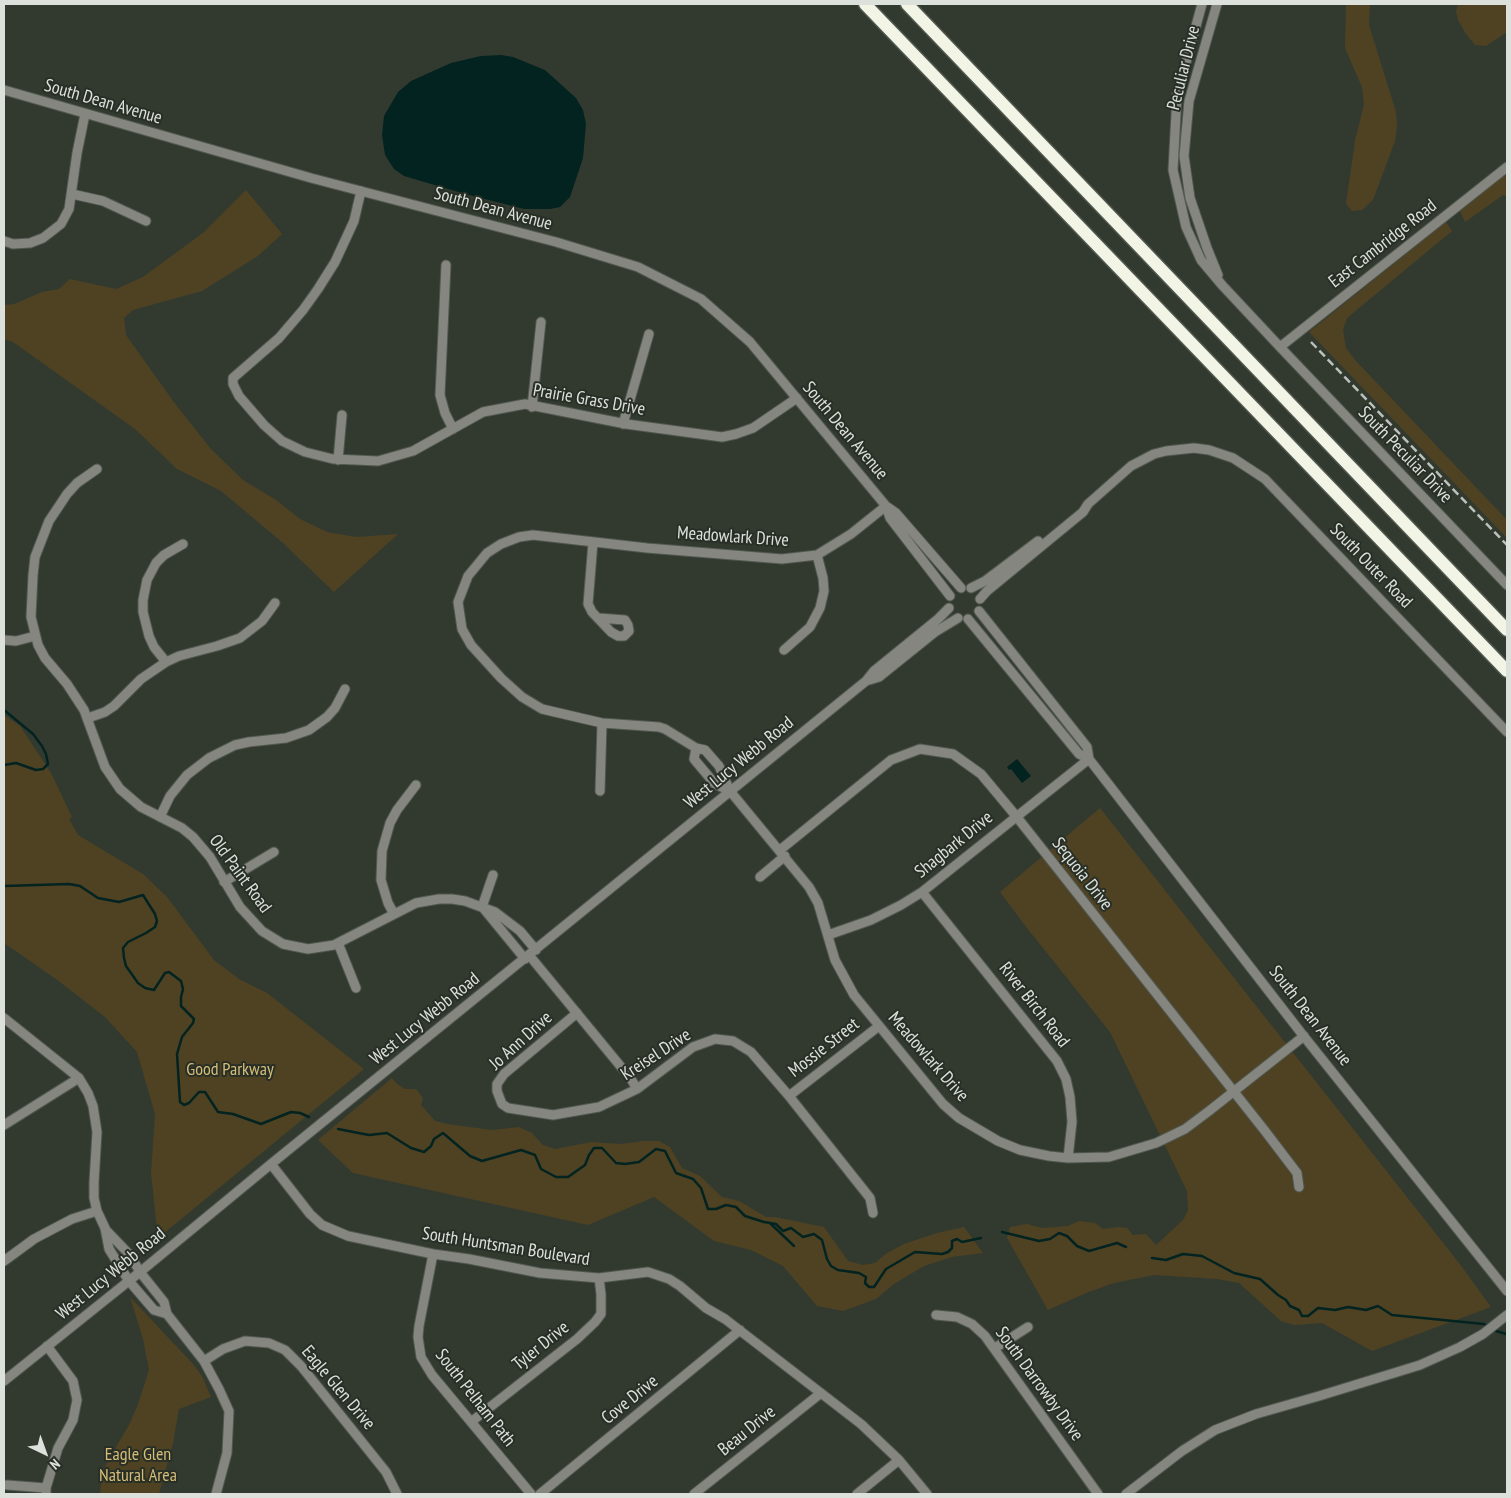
<!DOCTYPE html>
<html>
<head>
<meta charset="utf-8">
<style>
  body { margin:0 }
  #map { position:relative; width:1511px; height:1498px; overflow:hidden; background:#323a30; font-family:"PT Sans Narrow",sans-serif }
  canvas { display:block }
  .frame { position:absolute; inset:0; border:5px solid #dce1db; pointer-events:none }
  .north { position:absolute; left:20px; top:1428px; width:50px; height:50px; -webkit-text-stroke:4px #282f26; paint-order:stroke; rotate:138deg; font-size:14px; font-weight:700; line-height:20px; text-align:center; color:#dce1db }
  .north::after { content:''; display:block; margin:auto; width:18px; height:22px; background:#dce1db; clip-path:polygon(50% 0,100% 100%,50% 72%,0 100%) }
</style>
</head>
<body>
<div id="map">
<canvas width="1511" height="1498"></canvas>
<div class="frame"></div>
<div class="north">N</div>
</div>
<script>
const context = document.querySelector('canvas').getContext('2d');
context.lineJoin = 'round';
function fillPath(path, color) { context.fillStyle = color; context.fill(path, 'evenodd'); }
const toPath = rows => new Path2D(rows.map(r => 'M' + r).join(''));
function strokePath(path, color, width, dash) { context.strokeStyle = color; context.lineWidth = width; context.lineCap = dash ? 'butt' : 'round'; context.setLineDash(dash || []); context.stroke(path); }
function drawText(font, color, halo, rows, align = 'center') {
  context.font = font + ' "PT Sans Narrow",sans-serif'; context.lineWidth = 4; context.setLineDash([]); context.textBaseline = 'middle'; context.strokeStyle = halo; context.fillStyle = color; for (const [text, x, y, turn = 0] of rows) {
    context.save(); context.translate(x, y); context.rotate((+turn || 0) * Math.PI / 180); context.textAlign = isNaN(turn) ? turn : align; if (halo) context.strokeText(text, 0, 0); context.fillText(text, 0, 0); context.restore();
  }
}
fillPath(toPath([
  [1346,4,1370,4,1369,25,1396,112,1397,126,1395,141,1373,200,1362,210,1352,211,1346,204,1355,141,1364,104,1362,87,1345,48],
  [1458,4,1507,4,1507,32,1486,46,1475,45,1466,34,1458,20,1456,11],
  [1507,173,1507,196,1503,195,1465,222,1460,211],
  [246,190,282,234,258,256,202,291,133,310,124,318,126,335,176,405,211,449,243,480,276,500,300,519,327,532,356,537,398,534,334,592,283,543,221,491,177,469,135,429,13,342,4,339,4,305,14,304,42,292,59,289,70,279,116,289,143,277,204,232],
  [1446,222,1452,231,1347,318,1343,330,1346,348,1356,361,1507,520,1507,538,1309,332],
  [4,715,20,726,51,773,72,817,69,819,78,835,143,874,167,897,214,960,239,979,267,993,364,1069,158,1238,151,1173,155,1114,137,1052,105,1017,56,979,4,943],
  [1100,808,1459,1263,1491,1307,1372,1351,1322,1323,1294,1325,1281,1321,1239,1283,1217,1279,1154,1275,1114,1283,1086,1293,1048,1310,1007,1238,1010,1227,1027,1224,1042,1228,1068,1226,1079,1221,1095,1223,1103,1229,1118,1227,1127,1228,1133,1235,1146,1234,1156,1245,1183,1220,1188,1210,1187,1191,1110,1032,1027,928,1000,892],
  [392,1078,397,1084,405,1089,416,1089,423,1098,421,1105,435,1121,447,1124,492,1130,519,1127,532,1133,543,1145,555,1149,591,1142,621,1144,643,1141,659,1141,670,1147,682,1168,700,1176,722,1197,739,1201,766,1217,775,1217,824,1227,848,1261,863,1265,875,1263,887,1253,904,1244,937,1233,964,1227,983,1253,952,1257,924,1266,894,1284,876,1299,843,1311,817,1306,783,1266,751,1250,714,1241,654,1197,588,1225,353,1173,318,1140],
  [130,1297,193,1364,202,1376,211,1397,179,1409,173,1443,159,1494,100,1494,103,1470,130,1423,138,1404,149,1370,143,1339]
]), '#4e4223');
fillPath(toPath([
  [501,55,513,57,545,70,576,98,583,110,586,124,583,158,570,197,560,207,550,209,524,209,465,194,404,176,394,169,385,155,382,135,384,116,398,92,411,81,451,63,481,56],
  [1017,759,1031,776,1022,783,1011,769,1009,770,1007,767]
]), '#032320');
strokePath(toPath([
  [4,710,33,734,42,746,46,754,48,764,43,769,36,770,16,763,4,765],
  [4,886,69,884,80,886,98,898,119,902,143,895,155,914,157,921,155,927,146,933,128,942,123,948,124,958,126,966,138,983,145,988,154,990,165,973,169,972,181,981,183,989,181,997,181,1006,194,1019,193,1023,182,1037,177,1054,180,1102,184,1105,189,1103,199,1092,205,1092,218,1112,233,1114,261,1124,291,1112,300,1113,309,1117],
  [338,1129,369,1135,387,1133,411,1148,424,1152,431,1146,434,1139,443,1133,470,1156,482,1161,521,1150,535,1155,541,1169,556,1177,568,1177,585,1165,589,1155,594,1148,602,1148,616,1163,625,1164,639,1162,656,1149,665,1151,676,1173,693,1179,701,1188,708,1209,716,1209,726,1205,736,1207,745,1216,764,1222,776,1224,783,1231,791,1228,803,1237,814,1234,822,1240,827,1259,831,1266,838,1270,859,1273,866,1277,865,1283,869,1287,874,1287,886,1269,915,1252,942,1254,948,1252,952,1248,952,1241,957,1239,962,1242,981,1238],
  [771,1224,794,1246],
  [1002,1232,1039,1241,1050,1239,1059,1233,1067,1236,1077,1246,1089,1251,1117,1243,1126,1247],
  [1152,1258,1166,1260,1183,1254,1202,1256,1234,1273,1260,1279,1278,1295,1286,1300,1290,1306,1299,1310,1302,1316,1308,1316,1318,1308,1335,1310,1348,1307,1366,1310,1378,1306,1392,1315,1484,1324,1489,1327],
  [1493,1330,1506,1334]
]), '#032320', 2.5);
const minor = toPath([
  [1202,4,1177,95,1173,170,1186,227,1201,260,1222,285,1280,347,1507,585],
  [1217,4,1189,101,1184,156,1190,198,1207,248,1218,275],
  [4,90,311,178,556,242,638,267,701,299,750,342,886,506,896,513,961,588],
  [361,191,354,221,335,262,318,289,303,310,279,338,233,378,233,384,239,396,264,425,282,441,305,452,333,459,378,461,413,451,483,412,525,404,626,424,722,437,736,434,753,428,797,398],
  [72,194,103,201,146,221],
  [4,241,13,244,30,243,43,238,61,224,69,209,77,153,85,114],
  [446,265,440,395,445,413,453,429],
  [1280,347,1507,167],
  [532,407,541,322],
  [623,424,649,334],
  [338,460,342,415],
  [97,469,77,483,67,494,49,521,35,557,33,575,31,617,38,645,45,658,67,684,84,710,105,767,120,789,141,807,182,828,193,837,210,857,240,907,262,931,283,944,308,949,334,945,416,903,439,899,452,899,465,901,495,912,520,931,536,950],
  [886,506,851,534,817,555,782,559,647,548,533,535,519,537,501,544,487,553,468,576,458,602,462,629,471,645,501,678,522,697,542,709,602,723,659,727,665,729,696,748,705,750,719,766,730,791,809,887,818,903,835,960,854,995,943,1104,959,1118,998,1141,1020,1150,1049,1156,1068,1158,1109,1157,1156,1143,1185,1129,1209,1111,1304,1036],
  [886,506,890,518,950,596],
  [593,542,588,604,592,612,611,632,618,636,624,636,629,631,628,625,625,620,599,618],
  [971,588,985,581,1038,541],
  [980,599,987,591,1083,512,1088,504,1131,466,1154,454,1166,451,1194,448,1209,450,1233,458,1265,479,1507,732],
  [979,611,1087,747,1089,759],
  [968,619,1079,754,1089,759,1302,1034,1507,1291],
  [4,640,16,641,35,636],
  [784,650,810,627,820,608,824,591,823,578,817,555],
  [166,662,154,647,149,636,143,612,143,600,147,580,156,563,164,555,183,544],
  [866,681,879,677,935,632,958,618],
  [88,718,105,712,114,706,141,679,166,662,179,656,217,646,240,638,262,621,275,603],
  [696,748,694,759,715,784,730,791],
  [600,791,602,723],
  [160,817,170,796,187,775,209,758,235,745,249,742,286,738,309,730,327,717,335,708,345,689],
  [780,850,891,760,920,749,953,754,981,774,1016,816,1265,1131,1297,1173,1299,1187],
  [760,877,785,856],
  [224,882,274,852],
  [922,892,1057,1061,1066,1079,1070,1097,1072,1122,1068,1158],
  [482,907,493,875],
  [484,909,525,959],
  [394,914,388,903,381,880,382,851,390,823,397,810,416,785],
  [828,935,871,920,901,905,922,892,1089,759],
  [338,943,356,988],
  [529,955,631,1079,637,1089],
  [577,1013,504,1074,497,1084,497,1091,502,1104,508,1108,553,1115,599,1107,637,1089,693,1047,715,1039,733,1041,751,1052,789,1096,870,1198,873,1213],
  [4,1018,79,1078,88,1093,93,1106,97,1132,94,1182,94,1198,97,1211,105,1228,109,1249,129,1281,154,1310,167,1314],
  [789,1096,879,1026],
  [4,1125,79,1078],
  [271,1164,310,1214,322,1225,348,1236,433,1254,469,1259,540,1273,599,1278,648,1272,669,1279,680,1286,706,1308,725,1319,861,1424,899,1460,927,1494],
  [105,1229,130,1255,140,1272,164,1302,167,1314,204,1361,219,1389,229,1411,227,1453,216,1494],
  [433,1254,419,1326,418,1337,421,1357,432,1375,531,1494],
  [4,1261,34,1239,72,1219,97,1211],
  [936,1315,957,1317,972,1324,985,1336,1098,1494],
  [995,1348,1028,1327],
  [204,1361,223,1349,245,1341,269,1343,285,1350,301,1366,386,1472,397,1494],
  [4,1381,140,1272,271,1164,866,681,874,671,938,619,949,608],
  [471,1422,577,1339,595,1322,601,1314,601,1294,599,1278],
  [7,1485,46,1488],
  [46,1494,46,1488,58,1448,73,1420,77,1400,73,1381,47,1346],
  [540,1494,740,1330],
  [694,1494,821,1393],
  [857,1494,899,1460],
  [1126,1494,1182,1451,1215,1430,1256,1414,1319,1396,1420,1365,1460,1347,1483,1334,1507,1315]
]);
const highway = toPath([
  [865,4,1507,671],
  [907,4,1507,630]
]);
strokePath(minor, '#51584f', 11);
strokePath(highway, '#51584f', 15);
strokePath(minor, '#858680', 9);
strokePath(highway, '#f2f4e6', 12);
strokePath(toPath([
  [1311,342,1507,545]
]), '#bcc1bb', 2.5, [8, 4]);
drawText('18px', '#dce1db', '#282f26', [
  ["Peculiar Drive",1184,68,-76],
  ["South Dean Avenue",103,102,16],
  ["South Dean Avenue",493,209,15],
  ["East Cambridge Road",1383,244,-38],
  ["Prairie Grass Drive",589,400,10],
  ["South Dean Avenue",845,431,50],
  ["South Peculiar Drive",1405,455,46],
  ["Meadowlark Drive",733,537,4],
  ["South Outer Road",1371,566,46],
  ["West Lucy Webb Road",739,763,-39],
  ["Shagbark Drive",954,845,-39],
  ["Old Paint Road",240,874,54],
  ["Sequoia Drive",1082,874,52],
  ["River Birch Road",1034,1005,52],
  ["South Dean Avenue",1310,1016,52],
  ["West Lucy Webb Road",425,1019,-39],
  ["Jo Ann Drive",521,1041,-42],
  ["Mossie Street",824,1048,-38],
  ["Kreisel Drive",656,1055,-33],
  ["Meadowlark Drive",928,1057,49],
  ["South Huntsman Boulevard",506,1247,9],
  ["West Lucy Webb Road",111,1274,-39],
  ["Tyler Drive",541,1346,-39],
  ["South Darrowby Drive",1039,1384,54],
  ["Eagle Glen Drive",338,1388,50],
  ["South Pelham Path",475,1398,52],
  ["Cove Drive",630,1400,-39],
  ["Beau Drive",747,1431,-39]
]);
drawText('18px', '#d6bd78', '#282f26', [
  ["Good Parkway",230,1070],
  ["Eagle Glen",138,1455],
  ["Natural Area",138,1476]
]);
</script>
</body>
</html>
